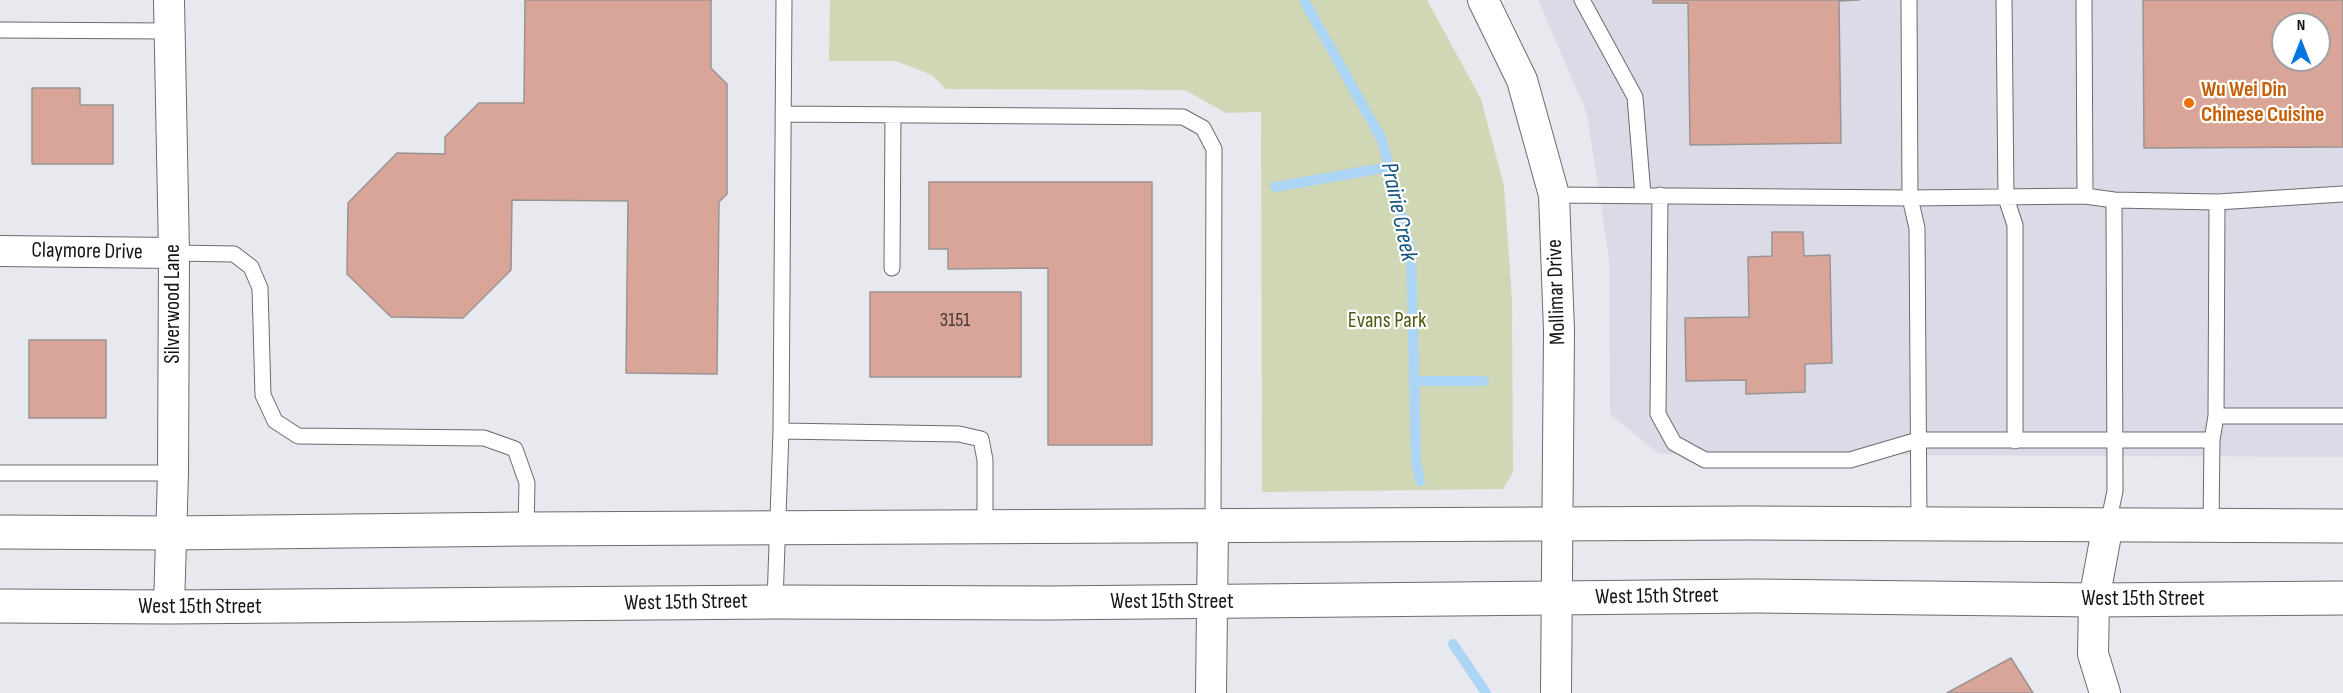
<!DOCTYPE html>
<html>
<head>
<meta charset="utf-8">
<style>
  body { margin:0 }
  #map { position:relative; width:2343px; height:693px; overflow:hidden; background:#e8e9ee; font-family:"Sofia Sans Condensed",sans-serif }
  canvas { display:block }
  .north { position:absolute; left:2271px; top:12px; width:60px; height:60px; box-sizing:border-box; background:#fff; border:2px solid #a1a1a2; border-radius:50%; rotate:0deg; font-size:16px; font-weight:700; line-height:24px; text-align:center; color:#141416 }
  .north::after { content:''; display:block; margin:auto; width:21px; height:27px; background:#0077de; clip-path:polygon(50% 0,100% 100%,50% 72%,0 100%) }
</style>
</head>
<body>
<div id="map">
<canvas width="2343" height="693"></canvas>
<div class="north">N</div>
</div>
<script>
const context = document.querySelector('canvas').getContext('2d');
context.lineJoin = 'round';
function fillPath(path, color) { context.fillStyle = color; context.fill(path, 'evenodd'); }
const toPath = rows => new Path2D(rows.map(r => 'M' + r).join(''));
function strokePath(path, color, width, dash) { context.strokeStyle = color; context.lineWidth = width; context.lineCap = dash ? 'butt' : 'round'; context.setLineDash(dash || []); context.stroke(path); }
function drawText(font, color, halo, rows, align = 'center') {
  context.font = font + ' "Sofia Sans Condensed",sans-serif'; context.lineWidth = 4.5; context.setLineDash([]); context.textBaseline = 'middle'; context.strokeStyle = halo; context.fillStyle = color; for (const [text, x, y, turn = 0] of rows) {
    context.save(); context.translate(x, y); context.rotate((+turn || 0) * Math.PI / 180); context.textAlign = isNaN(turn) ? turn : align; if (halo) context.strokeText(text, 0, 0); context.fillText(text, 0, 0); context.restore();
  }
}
fillPath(toPath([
  [1538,0,2343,0,2343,457,1659,454,1610,414,1609,259,1587,114],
  [2283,24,2319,24,2319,60,2283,60]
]), '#dbdbe8');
fillPath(toPath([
  [830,0,1427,0,1481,99,1504,186,1512,300,1513,472,1503,489,1262,492,1261,112,1226,113,1185,90,946,89,932,75,896,61,829,61]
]), '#d0d7b5');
strokePath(toPath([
  [1304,0,1382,140,1411,252,1416,460,1420,481],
  [1275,187,1389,167],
  [1414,381,1484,381],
  [1453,644,1486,693]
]), '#abd4f5', 10);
const building = toPath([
  [525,0,711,0,711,68,727,84,727,194,719,202,717,374,626,373,628,201,512,200,511,270,463,318,391,317,347,274,348,203,397,153,445,154,445,137,479,103,524,103,525,0],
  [1653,0,1859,0,1839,1,1841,143,1690,145,1688,3,1653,3,1653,0],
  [2143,0,2343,0,2343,147,2144,148,2143,0],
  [2283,24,2319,24,2319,60,2283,60,2283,24],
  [32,88,80,88,80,105,113,105,113,164,32,164,32,88],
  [929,182,1152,182,1152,445,1048,445,1048,268,948,269,948,249,929,249,929,182],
  [1772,232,1803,232,1804,256,1830,255,1832,363,1805,364,1805,392,1746,394,1746,380,1686,381,1685,318,1749,317,1748,257,1772,256,1772,232],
  [870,292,1021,292,1021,377,870,377,870,292],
  [29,340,106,340,106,418,29,418,29,340],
  [2011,658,2033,693,1947,693,2011,658]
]);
fillPath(building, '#d8a598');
strokePath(building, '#999493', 1.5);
const lane = toPath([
  [1582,0,1635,97,1643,195],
  [1909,0,1910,198,2085,196,2114,200],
  [2004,0,2006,198,2015,225,2015,441],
  [2084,0,2085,196],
  [0,30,168,31],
  [784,114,1183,117,1203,128,1214,149,1213,526],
  [1554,195,1910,198,1917,228,1919,524],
  [1660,195,1658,414,1674,443,1705,460,1850,460,1918,440,2212,440],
  [2217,202,2343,194],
  [174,253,234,254,251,267,260,288,263,395,275,421,298,436,484,438,515,449,527,483,526,529],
  [892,268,893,115],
  [2216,416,2343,416],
  [781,431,959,434,981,439,985,460,985,528],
  [0,473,173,473],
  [2108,524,2115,491,2114,200,2217,202,2216,416,2212,440,2211,525],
  [775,602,781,431,784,0]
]);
const street = toPath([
  [169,0,174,253,173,473,169,607],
  [1483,0,1522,80,1554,195,1559,331,1556,693],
  [0,251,174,253],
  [1211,693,1213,526],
  [2105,693,2093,654,2094,600,2108,524]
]);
const secondary = toPath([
  [0,532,171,533,526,529,1749,523,2343,526],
  [0,606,169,607,775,602,1048,603,1756,596,2094,600,2343,598]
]);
strokePath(lane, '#6b6b70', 17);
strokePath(street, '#6b6b70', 32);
strokePath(secondary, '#6b6b70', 35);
strokePath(lane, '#fff', 15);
strokePath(street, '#fff', 30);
strokePath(secondary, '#fff', 33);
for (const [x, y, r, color] of [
  [2189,103,6,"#e8710a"]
]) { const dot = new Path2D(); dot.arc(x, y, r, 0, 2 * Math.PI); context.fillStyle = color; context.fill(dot); strokePath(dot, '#fff', 2); }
drawText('20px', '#453836', null, [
  ["3151",955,321]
]);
drawText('bold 22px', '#c56008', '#fff', [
  ["Wu Wei Din",2201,90],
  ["Chinese Cuisine",2201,115]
], 'left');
drawText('22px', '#141416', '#fff', [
  ["Claymore Drive",87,252,1],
  ["Mollimar Drive",1557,292,-92],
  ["Silverwood Lane",173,304,-90],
  ["West 15th Street",1657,597,-1],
  ["West 15th Street",2143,599],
  ["West 15th Street",1172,602],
  ["West 15th Street",686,603,-1],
  ["West 15th Street",200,607]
]);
drawText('22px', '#50590f', '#fff', [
  ["Evans Park",1387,321]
]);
drawText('italic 24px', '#155680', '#fff', [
  ["Prairie Creek",1398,212,78]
]);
</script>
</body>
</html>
